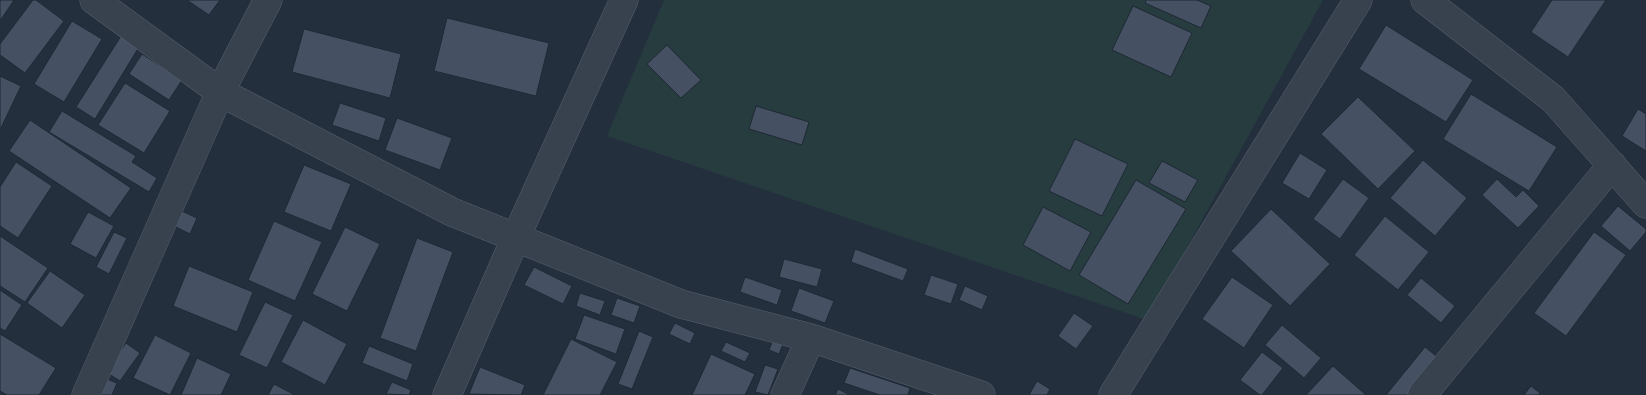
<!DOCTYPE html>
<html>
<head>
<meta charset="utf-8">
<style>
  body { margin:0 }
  canvas { display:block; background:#242f3e }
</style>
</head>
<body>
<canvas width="1646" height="395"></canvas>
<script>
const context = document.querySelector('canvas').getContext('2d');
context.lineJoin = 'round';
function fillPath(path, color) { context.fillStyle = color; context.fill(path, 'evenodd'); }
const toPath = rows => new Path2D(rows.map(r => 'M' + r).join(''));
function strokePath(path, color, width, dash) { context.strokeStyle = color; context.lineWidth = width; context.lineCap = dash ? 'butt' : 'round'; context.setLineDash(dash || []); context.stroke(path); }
fillPath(toPath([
  [664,0,1323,0,1147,320,607,136]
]), '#263c3f');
const building = toPath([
  [0,0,14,0,0,21,0,0],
  [33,0,36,0,64,21,25,73,0,55,0,44,33,0],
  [187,0,220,0,209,15,187,0],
  [1146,0,1197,0,1211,6,1201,28,1145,3,1146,0],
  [1552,0,1606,0,1568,57,1531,32,1552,0],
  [1133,6,1192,33,1171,77,1112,50,1133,6],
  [447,18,549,43,536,96,434,71,447,18],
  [72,21,102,39,64,102,34,84,72,21],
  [1386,25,1473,80,1446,122,1359,69,1386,25],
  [304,29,401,54,390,98,292,72,304,29],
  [121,36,139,47,95,119,76,107,121,36],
  [667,45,701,80,681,98,647,64,667,45],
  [142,54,182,80,169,100,129,74,142,54],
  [0,76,21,86,0,130,0,76],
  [125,83,170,111,144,153,98,125,125,83],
  [1471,94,1557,147,1529,191,1443,139,1471,94],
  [1358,97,1415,151,1378,189,1321,134,1358,97],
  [340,103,386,118,379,141,332,125,340,103],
  [756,106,809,122,802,145,749,129,756,106],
  [1638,109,1646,114,1646,151,1622,136,1638,109],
  [62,111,136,156,132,162,157,178,149,192,49,132,62,111],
  [397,118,452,138,440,170,385,150,397,118],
  [30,120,131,188,110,218,9,151,30,120],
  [1075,139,1128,164,1102,216,1049,191,1075,139],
  [1300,153,1327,170,1309,199,1282,183,1300,153],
  [1423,160,1467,198,1435,236,1390,198,1423,160],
  [1162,161,1198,180,1185,202,1149,183,1162,161],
  [16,162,52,186,18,238,0,226,0,187,16,162],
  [304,165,351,184,331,231,284,212,304,165],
  [1343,179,1369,198,1340,239,1313,219,1343,179],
  [1497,179,1516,197,1523,190,1539,206,1518,228,1482,195,1497,179],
  [1136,180,1186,209,1128,304,1079,275,1136,180],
  [1618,206,1646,229,1646,232,1630,251,1601,226,1618,206],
  [1043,207,1091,232,1070,271,1023,245,1043,207],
  [175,208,197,218,190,234,168,223,175,208],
  [1271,209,1330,264,1290,306,1231,251,1271,209],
  [88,212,114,226,96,258,70,244,88,212],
  [1385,216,1429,252,1398,290,1354,255,1385,216],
  [274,221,322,242,295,301,248,280,274,221],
  [345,227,380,244,347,311,312,294,345,227],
  [114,232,127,238,109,274,96,267,114,232],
  [1594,232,1626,255,1566,336,1534,313,1594,232],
  [0,236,48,268,25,302,0,286,0,236],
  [417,238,453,252,416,351,380,338,417,238],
  [855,249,908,269,903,281,851,262,855,249],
  [784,259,822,269,817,287,779,277,784,259],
  [189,266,253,292,237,332,173,306,189,266],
  [534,267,572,286,563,304,524,285,534,267],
  [50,271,85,295,62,328,27,303,50,271],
  [931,275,958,284,951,304,924,295,931,275],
  [745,277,782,290,777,305,740,292,745,277],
  [1232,277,1273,305,1244,348,1202,319,1232,277],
  [1421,278,1455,306,1441,323,1407,295,1421,278],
  [965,286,988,296,982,310,959,300,965,286],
  [799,288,834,301,825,323,791,311,799,288],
  [0,290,22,305,5,331,0,328,0,290],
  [580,293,605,301,600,315,576,306,580,293],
  [617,298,640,306,634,323,611,315,617,298],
  [265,302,293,315,267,368,239,355,265,302],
  [1074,313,1093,326,1076,349,1058,336,1074,313],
  [584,315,625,329,616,354,575,339,584,315],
  [303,320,347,344,325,385,281,362,303,320],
  [675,323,695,333,690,344,669,334,675,323],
  [1282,325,1321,358,1304,378,1265,345,1282,325],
  [639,331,653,337,632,389,618,384,639,331],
  [0,334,56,368,39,395,7,395,0,391,0,334],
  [155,335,191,353,170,395,133,378,155,335],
  [571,339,617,362,600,395,543,395,571,339],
  [773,340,783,344,779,354,769,350,773,340],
  [726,342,750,353,745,362,721,351,726,342],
  [126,343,140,353,120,381,106,372,126,343],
  [369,346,413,364,407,381,362,363,369,346],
  [1425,347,1441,360,1413,395,1386,395,1425,347],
  [1262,352,1283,368,1262,395,1260,395,1240,380,1262,352],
  [711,354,755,374,745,395,692,395,711,354],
  [197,358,231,374,221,395,181,395,197,358],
  [765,365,778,369,768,395,755,392,765,365],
  [1333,366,1366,395,1306,395,1333,366],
  [480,367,525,385,521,395,469,394,480,367],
  [850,368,910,388,908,395,880,395,844,383,850,368],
  [104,378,117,383,112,395,98,395,104,378],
  [1037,381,1050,389,1047,395,1029,395,1037,381],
  [392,382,411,390,409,395,386,394,392,382],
  [274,384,295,395,268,395,274,384],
  [1531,386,1540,393,1538,395,1524,395,1531,386],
  [838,389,850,395,835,395,838,389]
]);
fillPath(building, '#455162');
strokePath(building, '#1f2835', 1);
const minor = toPath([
  [94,0,220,92,452,212,681,304,811,338,981,395],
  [1425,0,1553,99,1646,204],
  [86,395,220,92,268,0],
  [447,395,516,237,624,0],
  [785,395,811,338],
  [1113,395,1358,0],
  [1422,395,1612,165]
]);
strokePath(minor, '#565f6c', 29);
strokePath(minor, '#38414e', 28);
</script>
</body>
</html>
